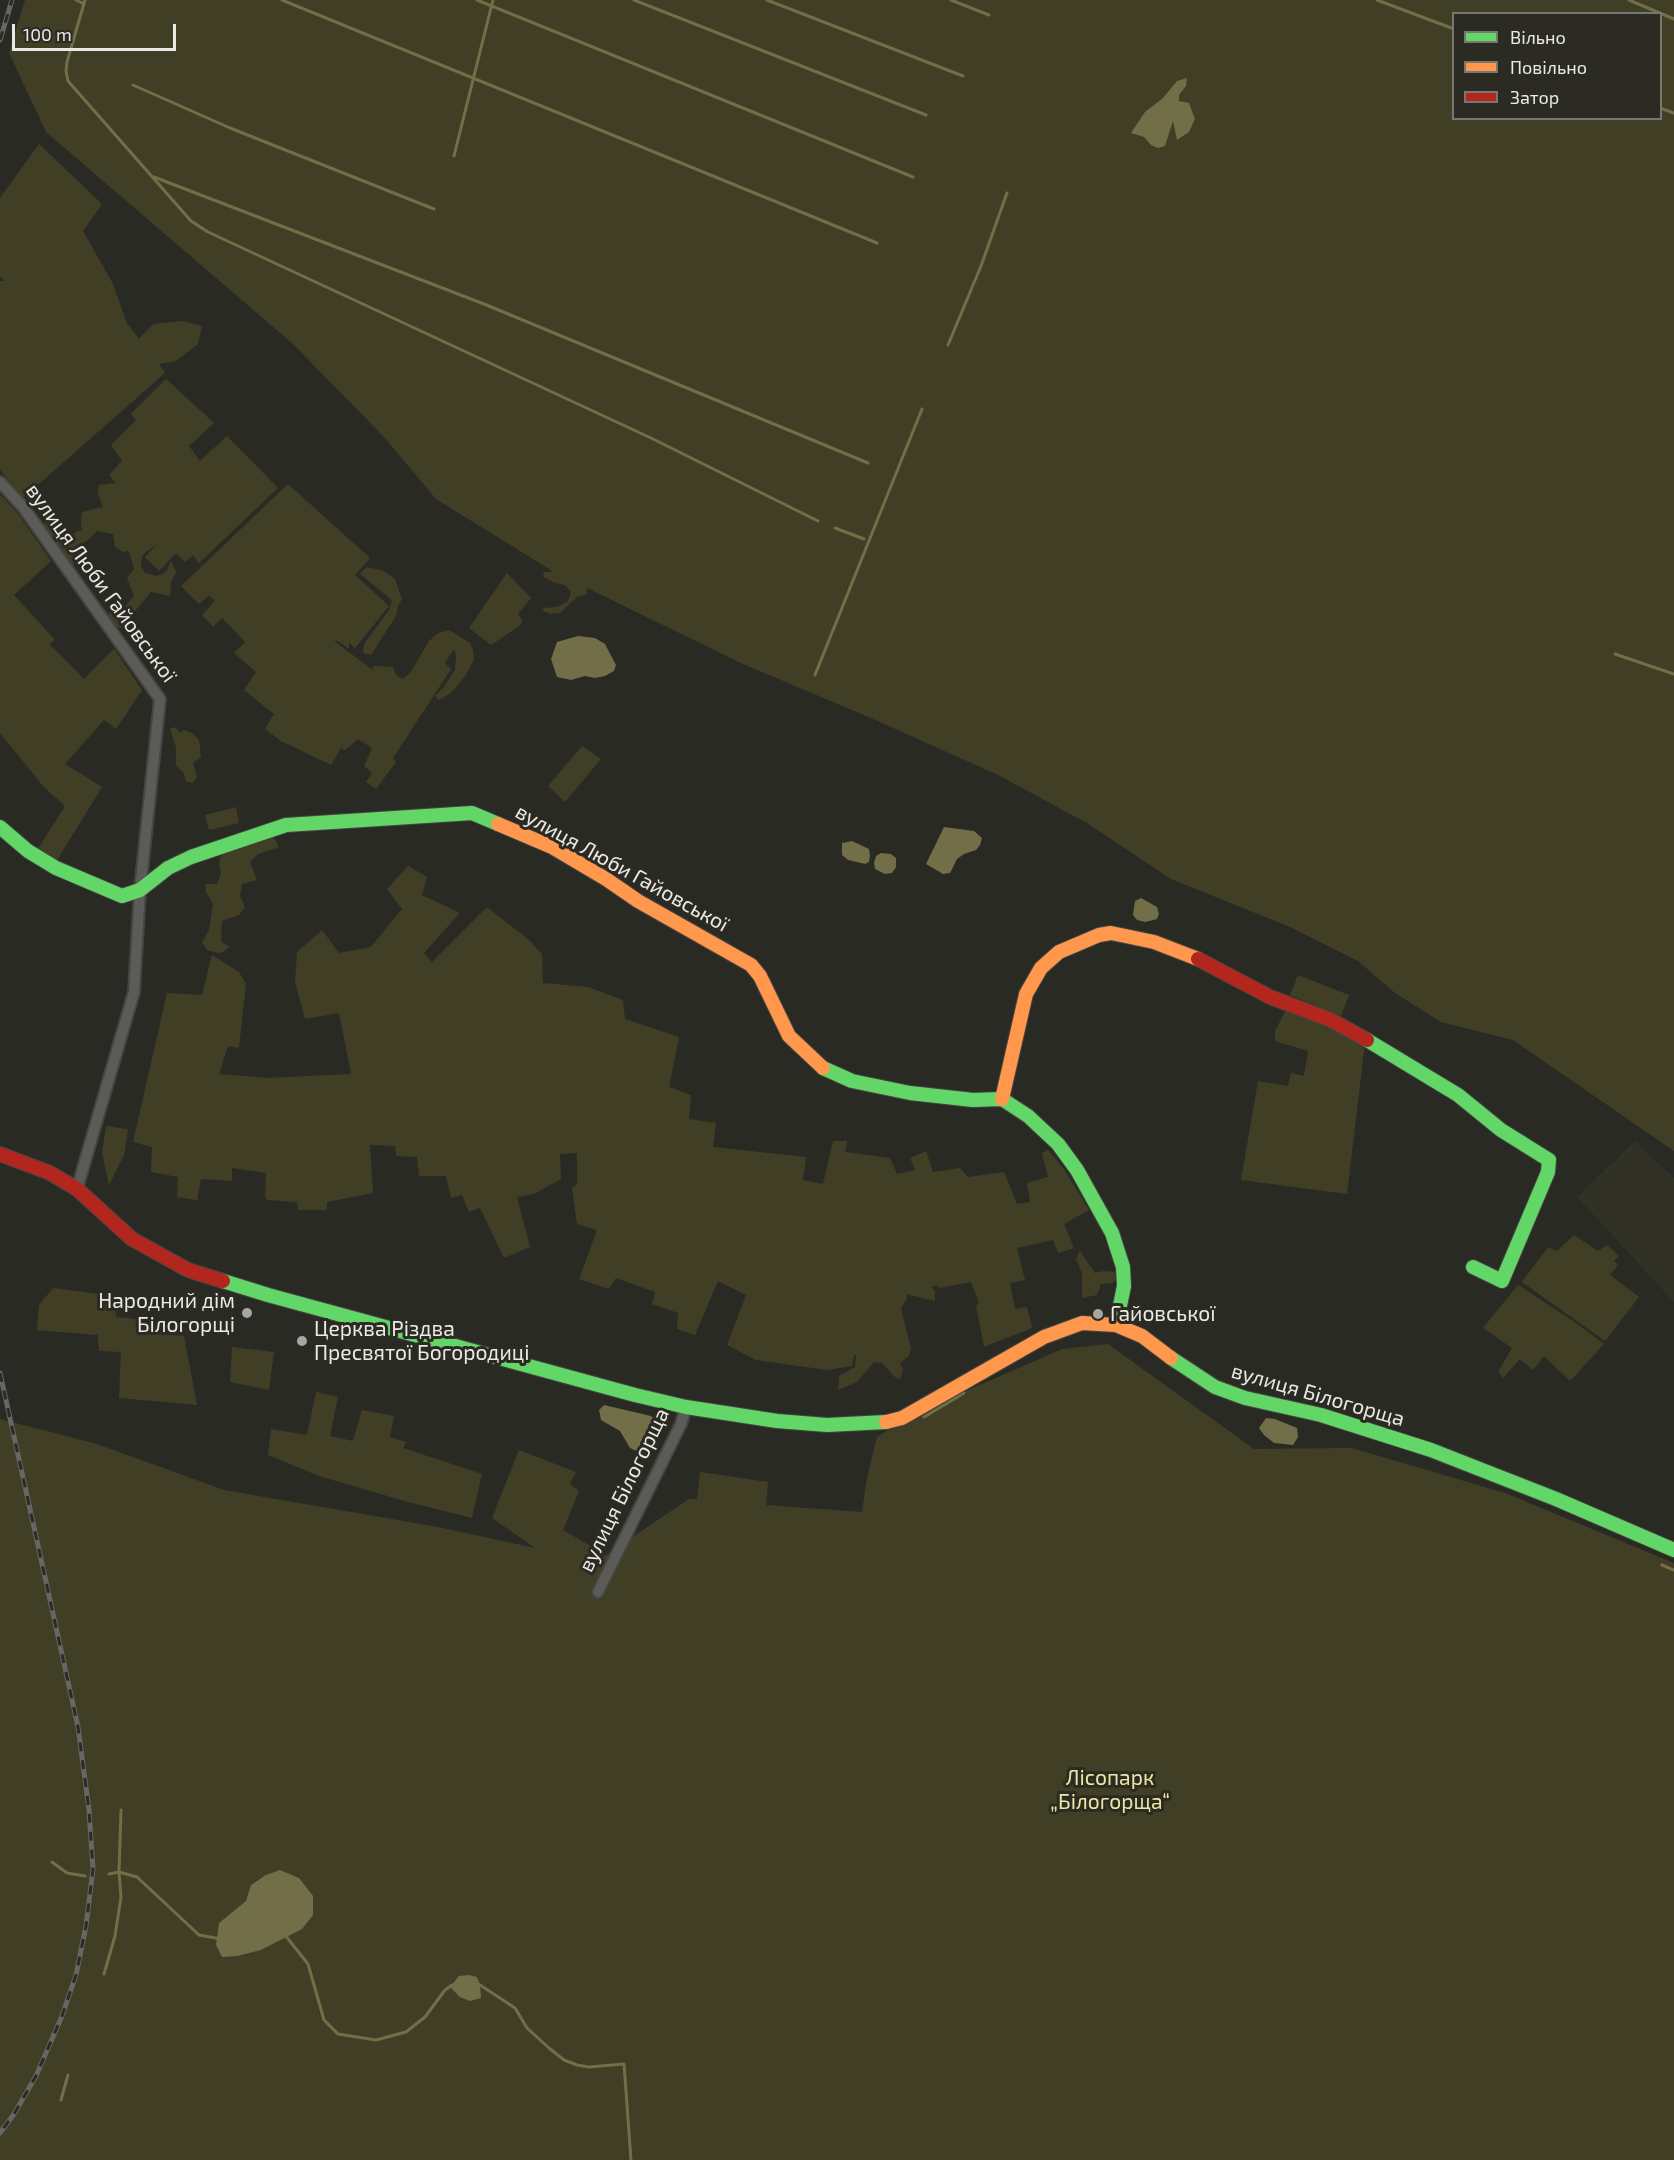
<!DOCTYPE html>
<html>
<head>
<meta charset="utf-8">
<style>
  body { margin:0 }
  #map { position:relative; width:1674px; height:2160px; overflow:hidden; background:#2a2a25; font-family:"Exo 2",sans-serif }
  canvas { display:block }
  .legend { position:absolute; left:1452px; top:12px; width:210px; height:108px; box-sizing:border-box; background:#2b2b24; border:2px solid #777771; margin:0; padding:8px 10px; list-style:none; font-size:18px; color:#eae9e5 }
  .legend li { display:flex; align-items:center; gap:12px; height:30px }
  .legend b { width:30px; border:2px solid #777771 }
  .scale { position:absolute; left:12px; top:24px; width:164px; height:27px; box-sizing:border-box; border:3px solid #eae9e5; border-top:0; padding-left:8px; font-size:18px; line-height:21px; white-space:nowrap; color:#eae9e5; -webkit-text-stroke:4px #2b2b24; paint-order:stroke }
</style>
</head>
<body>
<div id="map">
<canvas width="1674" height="2160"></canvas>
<ul class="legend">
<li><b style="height:8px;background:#63d668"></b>Вільно</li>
<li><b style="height:8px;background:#ff974d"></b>Повільно</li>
<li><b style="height:8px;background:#b3261e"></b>Затор</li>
</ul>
<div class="scale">100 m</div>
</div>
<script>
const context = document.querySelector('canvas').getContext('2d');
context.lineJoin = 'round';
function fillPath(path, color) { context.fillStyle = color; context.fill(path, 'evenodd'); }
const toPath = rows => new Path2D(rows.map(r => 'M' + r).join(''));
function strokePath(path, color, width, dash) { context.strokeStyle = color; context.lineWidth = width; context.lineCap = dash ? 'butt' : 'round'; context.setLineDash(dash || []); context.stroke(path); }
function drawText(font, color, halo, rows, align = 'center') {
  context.font = font + ' "Exo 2",sans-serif'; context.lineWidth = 6; context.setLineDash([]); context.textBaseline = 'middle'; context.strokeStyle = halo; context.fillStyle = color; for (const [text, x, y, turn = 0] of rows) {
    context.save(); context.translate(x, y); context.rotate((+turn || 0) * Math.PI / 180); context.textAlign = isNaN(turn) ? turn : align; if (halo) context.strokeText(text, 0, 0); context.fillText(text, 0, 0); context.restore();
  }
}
fillPath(toPath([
  [1635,1141,1674,1178,1674,1302,1577,1197]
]), '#323125');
fillPath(toPath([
  [25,0,1674,0,1674,1151,1513,1040,1441,1022,1395,993,1358,961,1290,927,1171,879,1087,823,998,775,871,718,743,664,587,588,586,595,578,596,560,613,551,614,541,610,544,608,557,607,568,601,571,592,565,585,555,583,543,577,544,572,554,572,436,499,384,437,293,344,46,132,9,53],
  [1454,14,1660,14,1660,118,1454,118],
  [39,144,102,204,83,231,112,282,127,323,139,339,153,324,183,321,202,326,198,344,176,361,159,364,165,373,23,498,0,470,0,281,4,281,0,276,0,198],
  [166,379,214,423,189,446,200,461,227,436,278,488,199,563,193,555,185,562,176,553,159,571,145,557,157,544,146,552,142,556,141,566,145,573,157,576,166,572,171,561,176,572,171,582,170,596,151,592,121,628,112,625,103,614,120,612,134,596,127,578,134,569,129,551,123,552,115,547,113,534,97,531,82,545,76,554,74,565,77,574,46,538,44,519,52,518,52,528,59,538,72,536,77,531,82,531,81,521,82,512,103,507,98,494,99,485,116,483,109,475,122,461,111,445,136,420,131,414],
  [288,484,370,558,355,575,389,606,355,648,349,643,349,649,338,641,334,641,373,670,373,666,393,667,396,675,403,679,410,673,429,641,438,633,449,630,470,643,473,650,474,659,466,675,451,693,439,700,435,696,443,688,455,670,456,656,454,649,445,663,451,669,393,758,396,762,376,789,366,782,372,773,364,766,372,748,358,739,345,750,341,748,331,765,281,741,265,729,274,714,244,690,256,672,234,653,245,642,222,618,213,627,202,615,215,601,209,595,199,604,181,586],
  [0,494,19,515,51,561,14,595,55,640,49,644,84,679,114,649,142,690,116,729,104,720,65,764,102,787,56,862,36,852,65,806,43,786,0,733],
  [367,567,384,571,395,579,402,599,398,606,396,616,371,655,363,653,364,644,389,610,392,600,360,574],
  [507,573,531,598,518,614,523,621,519,626,491,645,469,628],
  [175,727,180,733,184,730,192,733,199,740,201,757,193,763,197,777,193,783,186,781,184,773,176,765,176,747,170,729],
  [582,746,601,759,565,802,548,786],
  [236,807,239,823,209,830,205,815],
  [266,836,275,839,279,847,258,854,250,862,257,880,242,884,240,896,245,907,239,915,222,921,221,941,229,947,223,952,218,953,207,950,202,942,209,930,213,904,206,892,205,884,217,884,221,874,219,863,221,855,233,850,241,842],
  [408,866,427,877,422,895,460,913,424,953,432,962,487,907,529,940,542,954,543,983,588,987,623,1000,625,1019,679,1037,669,1087,691,1095,689,1119,716,1123,713,1147,806,1157,803,1180,823,1184,833,1141,847,1141,845,1152,890,1158,897,1174,915,1170,910,1158,926,1151,933,1172,960,1168,968,1177,1004,1172,1017,1204,1030,1202,1027,1183,1048,1177,1042,1153,1048,1150,1064,1169,1089,1210,1064,1224,1074,1248,1058,1253,1053,1240,1017,1248,1025,1280,1010,1283,1015,1309,1027,1307,1032,1328,984,1347,976,1306,979,1303,971,1282,939,1288,938,1285,931,1287,935,1291,935,1301,906,1294,907,1298,901,1309,911,1349,908,1357,900,1363,903,1370,900,1379,895,1377,882,1363,874,1362,857,1382,838,1390,839,1376,855,1367,856,1355,854,1355,852,1366,827,1370,756,1360,727,1345,746,1295,718,1281,695,1335,677,1329,678,1313,652,1304,655,1292,616,1278,609,1289,579,1279,597,1230,577,1224,572,1188,577,1184,577,1153,560,1154,561,1179,534,1194,517,1197,530,1247,504,1258,480,1208,469,1212,462,1195,451,1198,446,1176,419,1176,417,1157,396,1156,395,1146,370,1145,373,1193,327,1202,327,1210,298,1210,297,1202,267,1200,265,1197,266,1173,232,1168,232,1181,201,1179,197,1200,177,1197,178,1177,151,1172,152,1147,133,1142,167,993,202,995,212,955,239,972,246,984,239,1048,228,1046,219,1074,267,1078,351,1074,339,1013,305,1019,295,982,297,952,322,930,339,953,371,947,402,909,387,889],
  [1298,975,1349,995,1341,1016,1290,995],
  [1286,1010,1327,1024,1365,1043,1347,1194,1241,1180,1258,1081,1288,1086,1291,1073,1304,1076,1308,1051,1275,1041,1275,1031],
  [106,1126,128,1129,124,1155,109,1185,102,1153],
  [1574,1235,1598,1251,1607,1245,1619,1256,1614,1261,1618,1265,1610,1275,1639,1297,1605,1341,1522,1282,1548,1247,1557,1251],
  [1080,1251,1095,1273,1104,1271,1115,1272,1116,1279,1113,1283,1101,1284,1097,1295,1082,1298,1082,1273,1076,1259],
  [1518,1285,1576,1323,1604,1344,1570,1381,1544,1356,1533,1370,1520,1359,1503,1378,1498,1372,1512,1348,1483,1328],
  [53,1288,114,1296,116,1317,158,1321,158,1334,184,1336,197,1405,119,1398,121,1352,99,1351,98,1335,37,1330,39,1305],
  [1108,1344,1254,1449,1352,1448,1505,1493,1674,1563,1674,2160,0,2160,0,1419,97,1444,224,1490,438,1527,535,1548,492,1518,519,1450,576,1472,570,1484,579,1491,563,1530,596,1549,592,1560,597,1561,689,1499,697,1499,700,1472,768,1482,766,1505,862,1512,867,1478,877,1437,918,1412,1062,1349],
  [232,1347,274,1352,269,1390,230,1382],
  [316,1392,338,1397,330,1436,353,1441,362,1410,394,1416,390,1437,406,1442,403,1448,482,1474,472,1518,408,1502,319,1476,268,1455,271,1429,307,1435]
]), '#403f26');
fillPath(toPath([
  [1187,78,1186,86,1179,95,1179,101,1189,103,1195,119,1189,132,1177,140,1173,121,1165,146,1158,148,1151,145,1144,137,1131,133,1145,112,1163,98,1177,81],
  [578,636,595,638,605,644,616,665,614,671,605,676,595,678,585,676,571,680,557,677,551,659,557,642],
  [944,827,974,831,982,838,980,845,976,850,964,854,957,859,950,873,943,874,926,864],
  [852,841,869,849,870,856,869,862,865,864,848,860,842,855,842,843],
  [881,853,891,854,896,858,896,867,892,873,885,874,875,869,874,863,876,856],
  [1141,898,1157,907,1159,914,1157,919,1145,922,1137,920,1133,915,1135,901],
  [604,1405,651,1416,662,1426,654,1447,641,1453,630,1448,620,1431,601,1420,599,1410],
  [1266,1418,1275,1419,1297,1428,1298,1437,1293,1445,1274,1443,1264,1435,1259,1428],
  [280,1870,299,1878,313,1896,313,1915,302,1929,261,1950,237,1956,222,1957,216,1945,219,1923,246,1901,251,1885,266,1875],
  [469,1975,477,1977,480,1985,481,1998,470,2001,460,1997,450,1987,459,1976]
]), '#716e48');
strokePath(toPath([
  [76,0,84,4],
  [85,0,67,62,66,71,68,81,191,221,208,232,651,438,818,521],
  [282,0,877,243],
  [477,0,913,177],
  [634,0,926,115],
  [767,0,963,76],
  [951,0,989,15],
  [1377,0,1454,29],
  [1629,0,1674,19],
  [133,85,230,128,434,209],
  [1660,108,1674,113],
  [454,156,493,0],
  [154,177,484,304,868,463],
  [948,345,981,266,1007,193],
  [835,528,864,539],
  [1615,654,1674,674],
  [815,675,922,409],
  [924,1417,964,1393],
  [1662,1565,1674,1570],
  [52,1862,67,1873,85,1876],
  [109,1874,119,1872,137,1877,199,1935,221,1939],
  [285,1935,308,1964,324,2020,338,2034,376,2040,406,2032,425,2017,445,1990,452,1985],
  [104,1974,115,1936,121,1897,119,1872,121,1810],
  [477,1983,515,2008,527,2028,549,2048,564,2060,577,2065,589,2067,624,2064,631,2160],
  [61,2100,68,2075]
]), '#716e48', 3);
const street = toPath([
  [0,482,23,507,160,699,140,890,134,992,77,1189],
  [598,1592,681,1424,686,1407]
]);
const fast = toPath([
  [0,827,28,851,56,868,122,896,140,890,168,868,191,857,286,825,472,813,498,824],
  [1367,1040,1458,1095,1501,1130,1549,1160,1548,1172,1502,1281,1473,1267],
  [823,1068,852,1081,910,1093,973,1100,1002,1099,1028,1116,1058,1144,1077,1170,1112,1233,1123,1267,1124,1286,1116,1325],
  [223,1281,268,1295,635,1395,686,1407,777,1421,827,1425,886,1422],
  [1171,1358,1215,1387,1245,1398,1321,1415,1431,1450,1556,1499,1674,1550]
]);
const slow = toPath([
  [498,824,552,847,606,879,638,901,751,965,760,976,789,1036,823,1068],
  [1002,1099,1026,994,1041,968,1059,952,1099,935,1111,933,1154,942,1198,959],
  [886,1422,902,1418,1044,1337,1082,1323,1116,1325,1142,1336,1171,1358]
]);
const jam = toPath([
  [1198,959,1270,997,1331,1020,1367,1040],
  [0,1154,50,1173,77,1189,132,1239,188,1270,223,1281]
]);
strokePath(street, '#464542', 14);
strokePath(fast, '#464542', 16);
strokePath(slow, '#464542', 16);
strokePath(jam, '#464542', 16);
strokePath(street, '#5b5b58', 10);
strokePath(fast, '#63d668', 14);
strokePath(slow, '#ff974d', 14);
strokePath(jam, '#b3261e', 14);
const rail = toPath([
  [0,40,12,0],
  [0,1373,78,1727,89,1810,93,1869,86,1926,76,1975,62,2016,36,2076,14,2114,0,2133]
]);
strokePath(rail, '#666664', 5);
strokePath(rail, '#2b2b24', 3, [9]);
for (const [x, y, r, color] of [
  [247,1313,6,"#a7a6a2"],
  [1098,1314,6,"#a7a6a2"],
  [302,1341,6,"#a7a6a2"]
]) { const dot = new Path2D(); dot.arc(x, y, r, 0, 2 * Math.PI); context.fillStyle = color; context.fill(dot); strokePath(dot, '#2b2b24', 2); }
drawText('21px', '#eae9e5', '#2b2b24', [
  ["вулиця Люби Гайовської",101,583,54],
  ["вулиця Люби Гайовської",622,868,29],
  ["вулиця Білогорща",1318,1395,16],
  ["вулиця Білогорща",624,1490,-64]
]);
drawText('21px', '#eae9e5', '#2b2b24', [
  ["Народний дім",235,1301,"right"],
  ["Білогорщі",235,1325,"right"],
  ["Гайовської",1110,1314],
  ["Церква Різдва",314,1329],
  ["Пресвятої Богородиці",314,1353]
], 'left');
drawText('21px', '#ece7a0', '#2b2b24', [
  ["Лісопарк",1110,1778],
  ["„Білогорща“",1110,1802]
]);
</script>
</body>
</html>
